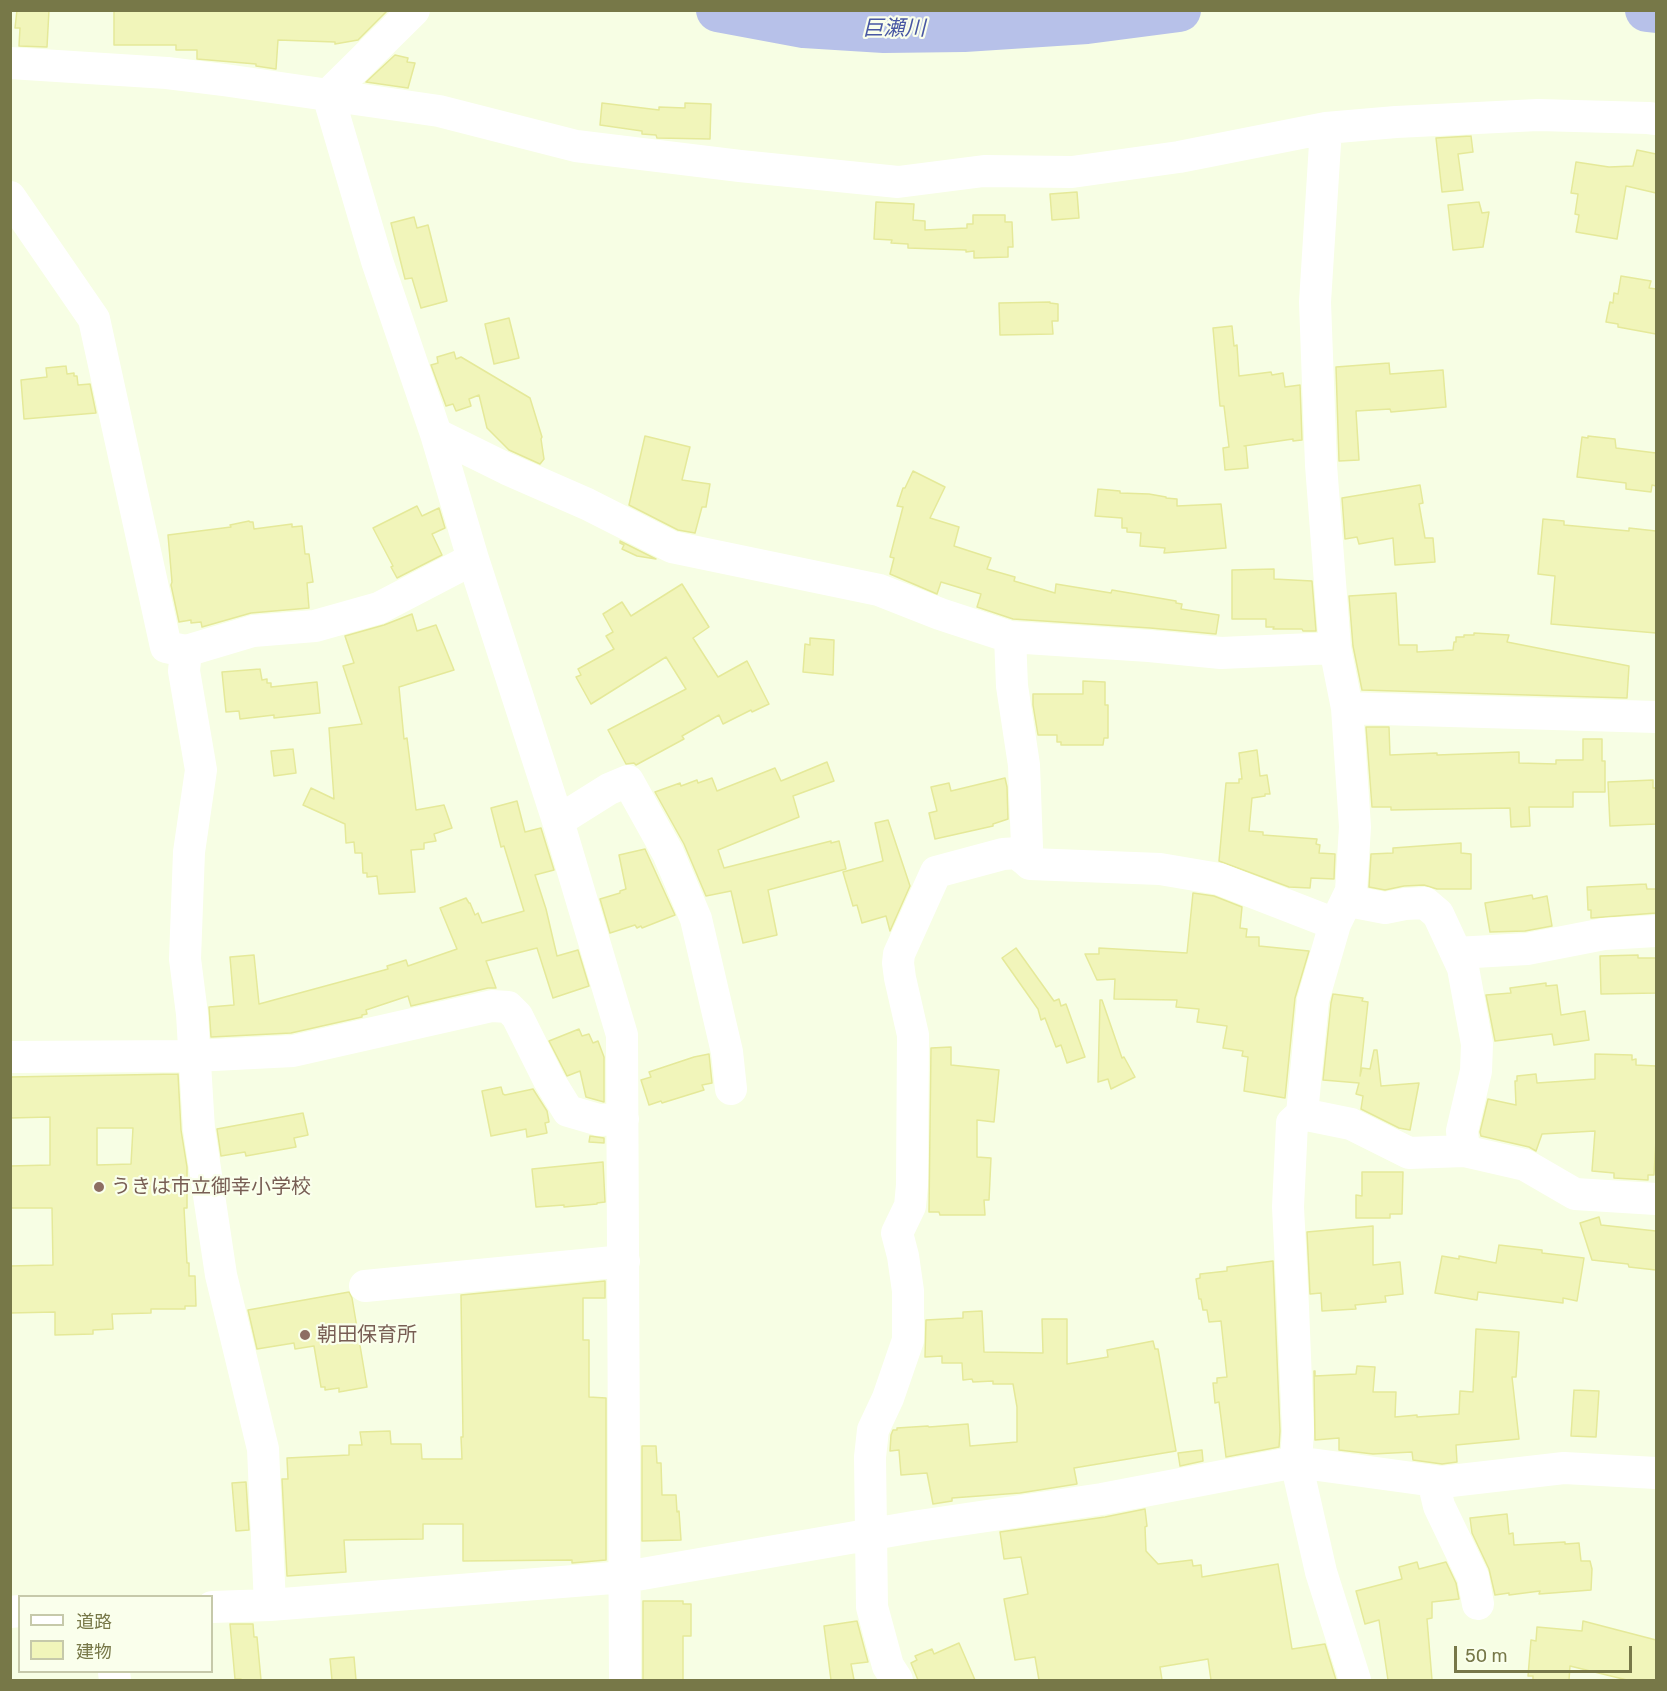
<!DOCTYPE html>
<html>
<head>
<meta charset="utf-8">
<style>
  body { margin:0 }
  #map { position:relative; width:1667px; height:1691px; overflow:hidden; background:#f7fee4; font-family:Rubik,"Noto Sans JP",sans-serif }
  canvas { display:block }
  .frame { position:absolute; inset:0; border:12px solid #777848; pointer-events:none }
  .legend { position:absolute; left:18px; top:1595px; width:195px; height:78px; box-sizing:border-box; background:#faffec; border:2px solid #c6c9aa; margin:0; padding:8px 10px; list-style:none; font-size:18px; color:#777848 }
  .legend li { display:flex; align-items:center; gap:12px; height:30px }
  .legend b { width:30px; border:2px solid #c6c9aa }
  .scale { position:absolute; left:1454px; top:1646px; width:178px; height:27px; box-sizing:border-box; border:3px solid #777848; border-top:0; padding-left:8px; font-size:18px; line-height:21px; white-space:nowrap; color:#777848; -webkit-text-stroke:4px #faffec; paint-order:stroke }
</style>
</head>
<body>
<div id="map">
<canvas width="1667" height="1691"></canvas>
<div class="frame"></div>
<ul class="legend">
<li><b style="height:8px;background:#fff"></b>道路</li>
<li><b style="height:16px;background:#f1f5ba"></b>建物</li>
</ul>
<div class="scale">50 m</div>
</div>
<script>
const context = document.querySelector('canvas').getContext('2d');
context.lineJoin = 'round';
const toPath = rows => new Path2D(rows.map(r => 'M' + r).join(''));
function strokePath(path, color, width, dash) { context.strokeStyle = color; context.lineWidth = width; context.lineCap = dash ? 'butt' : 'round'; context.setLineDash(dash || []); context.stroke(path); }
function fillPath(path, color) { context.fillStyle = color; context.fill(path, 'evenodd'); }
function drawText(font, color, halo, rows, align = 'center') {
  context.font = font + ' Rubik,"Noto Sans JP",sans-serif'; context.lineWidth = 4.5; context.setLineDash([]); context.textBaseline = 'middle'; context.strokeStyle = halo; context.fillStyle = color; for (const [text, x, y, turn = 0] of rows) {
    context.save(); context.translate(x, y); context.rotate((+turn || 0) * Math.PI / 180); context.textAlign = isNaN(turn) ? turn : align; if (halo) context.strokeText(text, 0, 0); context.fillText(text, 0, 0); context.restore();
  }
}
strokePath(toPath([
  [718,10,804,26,884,31,964,30,1087,22,1179,10],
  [1647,10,1656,11]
]), '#b7c1e9', 44);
const building = toPath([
  [17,10,49,10,47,47,19,46,20,28,15,28,17,10],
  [114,10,388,10,358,40,335,44,335,42,278,40,276,69,256,66,256,64,197,59,197,50,176,50,176,45,114,45,114,10],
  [395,55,408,58,407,62,415,63,408,88,366,82,395,55],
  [602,103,659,110,659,107,685,108,685,103,711,104,710,139,657,138,656,135,642,134,642,131,600,125,602,103],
  [1471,136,1473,152,1458,154,1463,190,1442,192,1436,138,1471,136],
  [1637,150,1656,154,1656,193,1626,186,1617,239,1576,232,1579,215,1575,214,1578,194,1571,193,1576,162,1609,167,1633,166,1637,150],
  [1077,192,1079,218,1052,220,1050,194,1077,192],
  [876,202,914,204,913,220,925,221,925,230,967,228,967,224,973,224,973,215,1005,215,1005,222,1012,222,1013,247,1008,247,1008,257,974,258,974,251,966,252,966,250,908,248,908,244,891,243,892,240,874,239,876,202],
  [1479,202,1482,213,1489,212,1483,247,1453,250,1448,205,1479,202],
  [414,217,417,228,428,225,447,301,421,308,412,278,405,279,391,223,414,217],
  [1621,276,1651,281,1649,288,1656,289,1656,334,1618,327,1618,324,1606,322,1610,302,1613,303,1614,293,1618,294,1621,276],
  [1050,302,1050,303,1058,304,1058,321,1052,321,1053,334,1000,335,999,303,1050,302],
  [509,318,519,358,494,364,485,324,509,318],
  [1232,326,1234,346,1237,345,1239,376,1271,372,1272,375,1283,373,1285,387,1300,385,1302,440,1293,441,1293,439,1244,446,1246,446,1248,468,1225,470,1223,448,1229,447,1224,406,1220,406,1213,328,1232,326],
  [454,352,456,359,461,357,530,398,542,437,541,439,544,459,540,464,509,450,487,428,479,395,469,399,471,406,456,411,453,404,446,406,431,365,438,363,437,357,454,352],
  [1389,363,1390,374,1443,370,1446,407,1391,412,1390,409,1356,411,1359,460,1339,461,1336,367,1389,363],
  [66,366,67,374,74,373,74,376,77,376,78,385,90,384,96,413,24,419,21,380,47,377,46,368,66,366],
  [645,436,690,447,682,480,710,484,706,507,702,507,695,533,678,530,629,505,645,436],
  [1588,436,1615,439,1616,448,1656,453,1656,486,1652,485,1651,492,1626,489,1626,483,1577,477,1582,437,1588,438,1588,436],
  [913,471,945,487,930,518,959,527,954,546,991,558,987,569,1015,577,1014,581,1055,593,1056,584,1111,593,1112,590,1176,601,1176,603,1182,604,1181,609,1219,615,1216,634,1150,628,1013,619,977,607,981,594,941,582,937,594,890,574,894,558,890,557,903,507,897,506,903,488,905,488,913,471],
  [1420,485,1423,503,1419,504,1425,538,1433,538,1435,562,1395,565,1393,538,1359,544,1357,537,1345,539,1342,498,1420,485],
  [1098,489,1120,491,1120,493,1149,494,1166,497,1166,498,1177,499,1177,506,1221,504,1226,548,1164,553,1165,548,1140,546,1141,533,1127,532,1127,528,1122,528,1122,518,1095,516,1098,489],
  [417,506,422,516,439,508,445,528,432,534,442,555,397,578,391,567,393,566,373,528,417,506],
  [1543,519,1564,521,1564,525,1629,531,1629,528,1656,531,1656,633,1551,624,1555,576,1538,574,1543,519],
  [249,521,250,522,253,522,254,529,292,524,292,527,302,526,305,554,309,554,313,582,307,583,309,608,251,613,202,627,201,622,191,623,191,620,179,622,171,585,172,582,168,535,231,527,230,525,249,521],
  [620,541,656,559,637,556,622,549,624,545,620,543,620,541],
  [1274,569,1274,579,1312,581,1316,631,1303,631,1302,629,1273,629,1274,627,1266,627,1266,619,1232,619,1232,570,1274,569],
  [682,584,709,627,693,638,718,677,747,661,769,704,752,712,751,710,723,724,719,715,682,736,684,739,636,765,634,763,626,764,608,730,686,689,666,657,591,704,576,677,581,675,578,669,614,649,606,636,613,632,603,614,622,602,631,616,682,584],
  [1396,593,1399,645,1417,645,1417,652,1453,650,1454,642,1456,642,1456,637,1464,637,1464,635,1474,635,1474,633,1509,635,1507,642,1629,666,1627,698,1362,690,1353,646,1349,596,1396,593],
  [412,614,417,631,436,625,454,670,399,687,404,739,407,738,416,810,444,805,452,828,434,834,436,841,424,843,424,849,411,850,415,892,379,894,377,876,367,877,367,873,363,873,362,853,355,853,354,842,346,843,345,824,303,805,311,788,334,799,329,728,362,724,343,666,354,663,345,636,384,625,412,614],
  [810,638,834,640,833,675,803,672,805,644,810,645,810,638],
  [260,669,262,680,267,679,267,683,271,683,271,687,317,682,320,713,274,718,274,715,240,719,239,711,226,712,222,672,260,669],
  [1083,681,1105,682,1105,705,1108,705,1108,738,1104,738,1103,745,1061,745,1061,742,1057,742,1057,735,1038,735,1033,705,1033,694,1083,694,1083,681],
  [1366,727,1389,727,1390,755,1437,753,1437,755,1519,752,1519,763,1556,764,1556,760,1583,760,1583,739,1602,739,1602,761,1605,761,1605,792,1573,792,1573,807,1529,807,1530,826,1511,827,1510,808,1391,810,1391,807,1372,807,1366,727],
  [293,749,296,773,274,776,271,751,293,749],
  [1257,750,1260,776,1267,775,1270,794,1265,794,1265,796,1252,798,1249,831,1263,832,1263,835,1317,839,1316,844,1320,845,1319,853,1335,854,1334,879,1311,878,1310,888,1289,887,1219,861,1226,783,1239,783,1239,779,1242,779,1239,753,1257,750],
  [827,762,834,781,793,796,799,817,718,850,724,868,831,841,831,843,839,841,846,869,768,890,777,935,743,943,731,891,706,896,684,844,655,792,680,783,681,786,697,780,698,783,712,778,717,791,775,768,781,781,827,762],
  [1005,778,1007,787,1008,819,993,824,993,826,935,839,929,813,937,811,931,787,949,783,951,791,1005,778],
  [1653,780,1653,788,1656,788,1656,824,1610,826,1608,782,1653,780],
  [517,801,525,832,541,828,554,870,535,875,546,909,557,956,578,950,589,986,553,998,537,948,486,961,496,988,488,988,411,1006,408,996,366,1010,367,1014,362,1015,362,1017,291,1033,211,1037,209,1007,234,1005,230,957,254,955,259,1004,388,969,387,966,406,960,408,966,457,949,440,908,466,898,469,903,470,903,475,915,478,913,482,923,524,911,504,846,501,847,491,808,517,801],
  [888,820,910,886,890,931,886,916,862,923,857,905,853,906,843,872,883,861,875,823,888,820],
  [1461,843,1461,853,1471,854,1471,889,1437,889,1424,885,1404,886,1385,890,1369,887,1371,854,1393,853,1393,848,1461,843],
  [645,849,675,915,642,928,641,926,637,928,635,925,610,933,600,899,620,893,620,891,626,889,619,855,645,849],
  [1646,884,1647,889,1656,889,1656,913,1591,918,1591,910,1588,910,1587,887,1646,884],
  [1193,893,1214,896,1242,907,1240,928,1247,929,1246,937,1259,937,1259,946,1309,951,1295,998,1285,1098,1244,1091,1248,1057,1242,1056,1243,1051,1223,1048,1227,1026,1197,1022,1199,1009,1176,1007,1177,1000,1114,999,1115,979,1097,980,1085,954,1099,954,1099,948,1187,953,1193,893],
  [1532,895,1533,899,1547,896,1552,926,1525,931,1490,932,1485,903,1532,895],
  [1016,948,1054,1001,1059,999,1061,1006,1066,1004,1085,1057,1067,1063,1061,1045,1056,1047,1045,1018,1041,1020,1038,1009,1002,958,1016,948],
  [1638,955,1638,958,1656,958,1656,993,1601,994,1600,956,1638,955],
  [1546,983,1546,986,1557,985,1561,1015,1585,1011,1589,1040,1554,1045,1552,1034,1495,1041,1486,995,1511,993,1510,988,1546,983],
  [1333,994,1363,998,1362,1001,1368,1002,1360,1076,1362,1068,1370,1069,1374,1050,1377,1050,1381,1086,1419,1083,1410,1130,1399,1128,1361,1109,1363,1096,1356,1094,1359,1083,1323,1080,1331,1003,1333,994],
  [1100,1000,1102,1000,1122,1058,1124,1057,1135,1077,1111,1089,1108,1079,1098,1082,1100,1000],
  [579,1029,582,1036,589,1034,593,1043,598,1041,604,1057,604,1102,586,1097,580,1071,567,1076,549,1041,579,1029],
  [951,1047,951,1065,999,1070,994,1122,977,1120,977,1157,991,1158,989,1200,984,1200,985,1215,940,1215,939,1212,929,1212,931,1048,951,1047],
  [709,1054,712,1083,702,1085,704,1090,662,1103,661,1101,649,1105,641,1080,651,1077,649,1072,694,1057,709,1054],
  [1595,1054,1632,1055,1632,1060,1636,1059,1636,1065,1656,1066,1656,1140,1654,1175,1648,1175,1648,1180,1614,1178,1614,1173,1592,1171,1595,1131,1542,1134,1536,1151,1529,1147,1481,1136,1480,1132,1488,1099,1516,1105,1515,1081,1517,1081,1517,1076,1536,1074,1537,1083,1595,1079,1595,1054],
  [178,1074,181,1130,187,1167,187,1208,184,1208,187,1263,189,1263,189,1276,195,1276,196,1306,185,1306,185,1309,151,1309,151,1313,112,1314,113,1329,93,1330,93,1334,55,1335,55,1312,10,1313,10,1266,53,1265,52,1208,10,1208,10,1166,50,1165,50,1117,10,1118,10,1077,178,1074],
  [97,1128,133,1128,131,1164,97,1165,97,1128],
  [501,1087,503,1094,505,1095,533,1089,547,1111,549,1122,545,1123,547,1133,527,1137,526,1129,491,1136,482,1091,501,1087],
  [303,1113,308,1135,294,1138,296,1147,246,1156,245,1152,221,1156,217,1129,303,1113],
  [590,1136,604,1138,604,1143,589,1142,590,1136],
  [603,1162,605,1202,597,1203,597,1204,564,1207,564,1205,536,1207,532,1169,603,1162],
  [1362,1172,1403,1172,1402,1214,1390,1214,1390,1218,1356,1218,1356,1195,1362,1196,1362,1172],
  [1599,1217,1601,1225,1656,1231,1656,1270,1629,1267,1628,1264,1592,1260,1580,1223,1599,1217],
  [1373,1226,1373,1265,1400,1262,1403,1294,1385,1296,1386,1302,1355,1305,1356,1309,1322,1311,1321,1293,1310,1294,1307,1232,1373,1226],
  [1499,1245,1542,1250,1542,1253,1584,1258,1577,1301,1563,1298,1563,1303,1478,1292,1477,1300,1435,1293,1442,1256,1459,1259,1459,1256,1496,1263,1499,1245],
  [1273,1261,1280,1431,1279,1447,1226,1457,1219,1402,1215,1403,1213,1383,1217,1383,1217,1378,1227,1377,1221,1321,1209,1322,1207,1310,1203,1310,1201,1299,1199,1299,1196,1279,1200,1278,1200,1274,1227,1271,1227,1267,1273,1261],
  [605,1281,605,1298,583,1298,583,1340,589,1340,589,1397,606,1398,606,1560,572,1563,572,1560,463,1561,463,1524,423,1524,423,1539,344,1540,346,1572,287,1576,282,1479,288,1479,287,1458,349,1455,349,1445,362,1445,360,1432,390,1431,391,1444,421,1444,422,1459,462,1459,461,1437,463,1437,461,1295,605,1281],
  [349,1292,352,1298,367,1387,339,1392,339,1388,325,1390,325,1387,321,1387,314,1346,295,1349,294,1343,257,1349,248,1310,349,1292],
  [982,1311,984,1352,1043,1353,1042,1319,1067,1319,1067,1364,1108,1357,1107,1350,1153,1341,1155,1349,1158,1349,1176,1451,1074,1468,1077,1484,1020,1493,952,1498,952,1501,933,1504,927,1473,901,1475,899,1450,890,1451,891,1435,893,1430,897,1430,897,1428,928,1426,929,1427,968,1424,970,1446,1017,1442,1017,1407,1013,1384,993,1384,993,1381,973,1382,972,1379,963,1380,962,1363,942,1363,942,1356,925,1357,926,1320,963,1318,963,1312,982,1311],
  [1476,1329,1519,1332,1516,1377,1512,1377,1519,1439,1456,1445,1457,1462,1442,1464,1413,1460,1412,1452,1373,1454,1339,1450,1339,1438,1315,1440,1314,1371,1315,1371,1315,1376,1356,1374,1357,1366,1375,1367,1373,1392,1396,1392,1395,1417,1417,1415,1417,1417,1459,1414,1460,1391,1473,1392,1476,1329],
  [1574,1390,1599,1391,1596,1437,1571,1436,1574,1390],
  [642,1446,656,1446,657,1463,661,1463,662,1495,676,1495,677,1512,679,1511,681,1540,642,1541,642,1446],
  [1202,1450,1203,1461,1180,1466,1178,1453,1202,1450],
  [246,1482,249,1530,236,1531,232,1483,246,1482],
  [1145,1509,1147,1526,1145,1527,1146,1551,1158,1564,1192,1560,1193,1566,1201,1565,1202,1577,1278,1564,1292,1649,1325,1644,1336,1680,1211,1680,1208,1659,1160,1667,1162,1680,1039,1680,1035,1657,1015,1660,1004,1599,1028,1594,1021,1557,1004,1559,1000,1532,1105,1517,1145,1509],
  [1507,1514,1509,1534,1513,1533,1514,1545,1565,1542,1565,1544,1579,1543,1581,1561,1590,1561,1592,1569,1591,1590,1539,1594,1540,1591,1509,1595,1509,1593,1495,1595,1489,1569,1472,1533,1470,1518,1507,1514],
  [1417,1562,1419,1569,1446,1562,1456,1583,1459,1599,1432,1602,1432,1618,1427,1619,1432,1680,1388,1680,1379,1620,1365,1624,1356,1591,1402,1579,1399,1567,1417,1562],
  [643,1601,683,1601,683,1604,691,1604,691,1636,683,1636,683,1680,643,1680,643,1601],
  [857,1621,868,1662,851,1664,854,1680,831,1680,824,1626,857,1621],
  [1583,1621,1656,1640,1656,1680,1627,1680,1570,1666,1569,1680,1533,1680,1533,1676,1528,1676,1531,1640,1536,1641,1537,1627,1582,1631,1583,1621],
  [230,1624,253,1624,254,1637,257,1637,261,1680,241,1680,241,1679,235,1679,230,1624],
  [959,1643,975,1680,918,1680,911,1663,917,1660,915,1656,932,1649,934,1654,959,1643],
  [354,1657,356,1680,332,1680,330,1659,354,1657]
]);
fillPath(building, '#f1f5ba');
strokePath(building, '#e5e999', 1.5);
strokePath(toPath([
  [10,63,167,73,224,80,439,111,576,146,740,166,898,182,984,171,1072,172,1179,157,1326,128,1396,122,1538,115,1648,118,1656,119],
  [328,95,377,261,436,434,473,559,558,821,622,1035,625,1680],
  [328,95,414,10],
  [1326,128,1315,302,1321,465,1335,648,1347,708,1355,827,1351,891,1335,924,1313,1000,1302,1114,1292,1123,1288,1207,1293,1307,1298,1431,1296,1462,1321,1572,1355,1680],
  [10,197,94,319,166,647,186,651],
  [436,434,507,469,587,504,672,547,879,590,940,614,1010,637,1149,646,1221,653,1335,648],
  [1010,637,1012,686,1024,765,1027,847,1023,858],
  [1347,708,1656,717],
  [558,821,609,789,628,781,668,853,696,919,727,1052,731,1089],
  [1348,898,1359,903,1385,908,1405,904,1425,903,1438,914,1463,968,1477,1044,1476,1071,1462,1131,1464,1151],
  [1456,953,1527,949,1604,934,1656,931],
  [10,1057,194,1056,293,1051,492,1006,508,1007,517,1016,549,1080,568,1111,599,1120,623,1119],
  [1302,1114,1351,1124,1409,1153,1464,1151,1525,1165,1575,1194,1656,1199],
  [365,1286,624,1261],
  [1433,1481,1439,1506,1473,1577,1478,1604],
  [270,1605,263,1449,221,1275,199,1129,192,1014,185,959,189,852,201,770,184,671,186,651,253,631,315,626,379,608,473,559],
  [212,1607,270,1605,625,1577,919,1526,1102,1499,1296,1462,1442,1482,1564,1468,1656,1473],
  [10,1612,20,1611],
  [114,1672,115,1680],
  [897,1680,888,1666,872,1607,870,1457,873,1430,888,1398,908,1340,908,1291,903,1256,897,1233,910,1206,912,1185,913,1035,900,978,898,963,899,954,936,872,1003,854,1018,853,1030,864,1160,869,1219,879,1335,924]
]), '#fff', 32);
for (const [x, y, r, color] of [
  [99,1187,6,"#8d6e63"],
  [305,1335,6,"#8d6e63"]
]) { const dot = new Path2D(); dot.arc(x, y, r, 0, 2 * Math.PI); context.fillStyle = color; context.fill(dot); strokePath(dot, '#faffec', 2); }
drawText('20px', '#785e54', '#faffec', [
  ["うきは市立御幸小学校",111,1187],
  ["朝田保育所",317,1335]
], 'left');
drawText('italic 21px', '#4857a3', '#faffec', [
  ["巨瀬川",894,29]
]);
</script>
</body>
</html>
